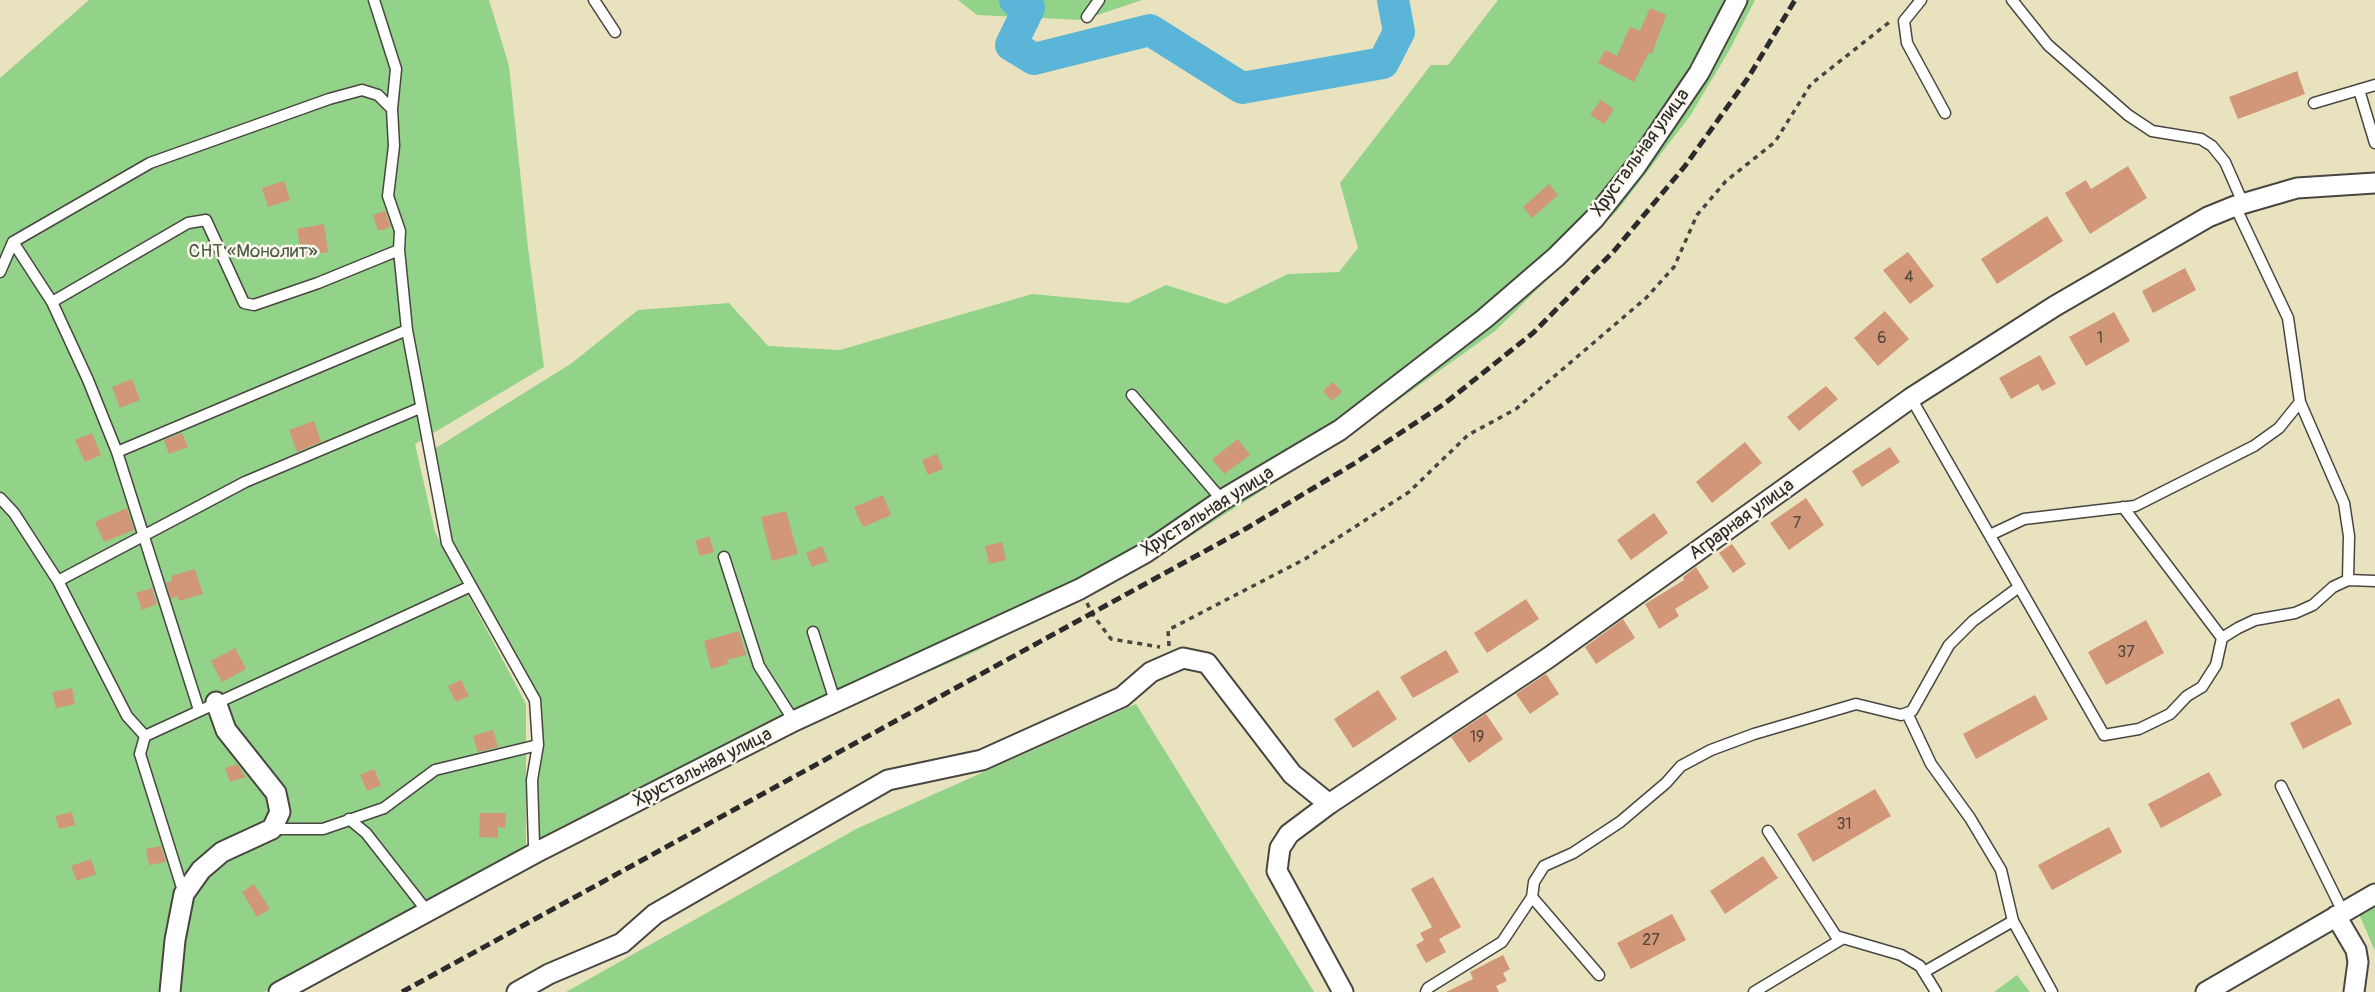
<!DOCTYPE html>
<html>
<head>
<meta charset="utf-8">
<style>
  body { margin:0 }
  canvas { display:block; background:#e9e2bf }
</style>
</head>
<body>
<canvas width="2375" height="992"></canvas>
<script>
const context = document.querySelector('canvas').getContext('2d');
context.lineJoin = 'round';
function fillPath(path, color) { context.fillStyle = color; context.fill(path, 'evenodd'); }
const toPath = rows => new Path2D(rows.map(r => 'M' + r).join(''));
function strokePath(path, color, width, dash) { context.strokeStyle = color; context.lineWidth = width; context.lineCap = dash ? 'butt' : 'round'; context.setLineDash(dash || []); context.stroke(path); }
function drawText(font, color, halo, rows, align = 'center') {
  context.font = font + ' Pangolin,sans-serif'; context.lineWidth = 5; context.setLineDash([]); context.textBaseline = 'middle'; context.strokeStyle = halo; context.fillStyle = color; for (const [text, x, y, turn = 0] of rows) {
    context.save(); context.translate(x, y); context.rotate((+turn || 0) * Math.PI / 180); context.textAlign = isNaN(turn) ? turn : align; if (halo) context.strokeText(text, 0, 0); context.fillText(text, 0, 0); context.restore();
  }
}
fillPath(toPath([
  [89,0,489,0,509,66,528,248,544,367,415,444,435,532,526,704,526,852,264,992,0,992,0,78],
  [958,0,1142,0,1083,20,977,15],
  [1498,0,1755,0,1730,49,1690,116,1617,211,1495,331,1351,434,1186,539,977,651,805,725,553,848,537,840,539,700,452,544,431,451,572,363,638,310,729,303,768,346,840,350,1032,294,1128,303,1166,285,1226,304,1288,274,1339,272,1358,248,1340,183,1431,65,1448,65],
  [1136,704,1314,992,566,992,856,829],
  [2375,905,2375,951,2359,914],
  [2017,975,2030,992,1994,992]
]), '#92d289');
strokePath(toPath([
  [1015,0,1029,8,1011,45,1034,59,1150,30,1242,88,1383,63,1399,32,1393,0]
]), '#5bb5d8', 32);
fillPath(toPath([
  [1650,8,1666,15,1652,54,1649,52,1634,82,1598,63,1605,50,1617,56,1630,27,1640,31],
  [2297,71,2305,94,2238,119,2229,97],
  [1601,100,1614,109,1604,124,1590,115],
  [2128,166,2147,198,2090,234,2065,193,2086,180,2091,189],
  [284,181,290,200,268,207,262,188],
  [1549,184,1558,195,1532,218,1523,207],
  [385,211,391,227,378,231,373,215],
  [2047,216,2063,241,1997,284,1981,259],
  [324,224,328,252,302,256,297,229],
  [1908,252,1934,286,1910,304,1883,270],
  [2185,268,2196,290,2153,313,2142,291],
  [1885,311,1909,339,1878,366,1854,338],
  [2114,312,2130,341,2086,366,2069,337],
  [2040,355,2056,384,2042,391,2038,384,2011,399,1999,378],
  [132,379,140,400,120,408,112,387],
  [1333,382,1342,392,1332,401,1323,391],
  [1826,386,1838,399,1799,431,1787,417],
  [314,421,321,442,297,452,289,430],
  [92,433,101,455,85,462,75,440],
  [182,433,188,447,169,454,164,440],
  [1238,439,1250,455,1224,474,1212,459],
  [1745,442,1762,463,1712,503,1696,482],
  [1890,447,1900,462,1862,487,1852,471],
  [937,454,943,469,928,475,922,460],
  [883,495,891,515,863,527,854,507],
  [1806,498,1824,525,1789,550,1770,523],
  [127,508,134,530,104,542,95,522],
  [786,511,798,554,772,561,761,517],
  [1654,513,1668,533,1631,560,1617,540],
  [709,536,714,552,700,556,695,541],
  [1002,542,1006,560,989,564,985,546],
  [1732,544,1746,564,1733,573,1719,553],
  [822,546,828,561,812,567,806,553],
  [1696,567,1709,588,1675,609,1679,616,1659,629,1645,604,1684,580,1683,577],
  [195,569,203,594,179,601,177,596,171,599,166,583,172,581,171,576],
  [152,588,157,604,142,610,136,593],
  [1526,599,1539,619,1487,653,1474,633],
  [1623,619,1635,638,1596,664,1585,647],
  [2146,620,2164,653,2106,685,2088,652],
  [739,631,746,655,727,660,728,664,711,669,704,641],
  [235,648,246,669,222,682,211,661],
  [1446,650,1459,672,1413,698,1400,677],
  [1546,674,1559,694,1530,714,1516,694],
  [461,680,469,696,456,702,448,686],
  [72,688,75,704,56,708,52,692],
  [1378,690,1397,719,1353,748,1334,719],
  [2035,695,2048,719,1976,759,1963,734],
  [2339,698,2352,724,2303,749,2290,723],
  [1486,714,1503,739,1469,763,1451,737],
  [493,730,498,747,478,752,473,736],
  [237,764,246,777,230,782,225,768],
  [374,769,381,785,367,791,360,775],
  [2209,772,2222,795,2161,828,2148,804],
  [1875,789,1891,816,1813,862,1797,834],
  [72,812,75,825,59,829,55,816],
  [480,813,506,813,505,828,498,827,498,838,479,837],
  [2109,827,2122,852,2052,890,2038,865],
  [161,846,166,862,149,865,146,849],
  [1763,856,1778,878,1725,914,1710,891],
  [91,859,96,874,77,881,71,866],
  [1433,877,1461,927,1439,939,1446,952,1426,963,1416,945,1424,940,1420,933,1432,927,1411,889],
  [254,884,270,909,257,917,242,892],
  [1672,914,1686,940,1631,969,1617,943],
  [1503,955,1510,969,1503,973,1507,981,1496,986,1499,992,1446,992,1473,979,1470,972]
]), '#d19778');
const lane = toPath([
  [374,0,396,69,392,109,394,146,388,196,400,231,399,250],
  [594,0,615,32],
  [1921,0,1904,21,1907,43,1945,113],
  [2012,0,2048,45,2128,115,2152,131,2201,139,2212,146,2225,162,2243,203],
  [1087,17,1099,0],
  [2359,90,2375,143],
  [2314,103,2375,85],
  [2235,206,2288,318,2300,402,2344,503,2349,536,2348,580],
  [13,242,52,302,88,380,117,452,199,710],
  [0,272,13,242,150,163,329,99,362,90,378,95,392,109],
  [52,302,188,223,206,220,244,303,254,305,318,283,399,250,407,330,447,543,535,700,538,745,532,780,534,845,541,850],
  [1132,395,1222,500],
  [1911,398,2104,735,2139,729,2170,714,2187,696,2202,687,2216,665,2222,638,2238,628,2255,620,2295,613,2313,605,2333,587,2348,580,2375,581],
  [117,452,407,330],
  [0,498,14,513,58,581],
  [2123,507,2222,638],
  [1990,535,2024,519,2135,506,2254,446,2279,428,2300,402],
  [724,557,759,666,794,721],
  [813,632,835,701],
  [1907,713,1931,764,1970,818,2001,870,2013,921,2052,992],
  [145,736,471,586],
  [2281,786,2343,912],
  [349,819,366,833,427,911],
  [272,829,323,829,384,808,435,770,538,745],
  [1768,831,1836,936,1901,955,1920,966,1936,992],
  [184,894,140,754,145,736,127,716,58,581,245,482,420,408],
  [1924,972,2013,921],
  [1599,975,1532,897,1534,882,1544,866,1573,853,1620,822,1666,783,1681,766,1711,750,1754,734,1856,704,1901,715,1912,711,1949,645,1973,621,2019,587],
  [1426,992,1428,988,1502,942,1532,897],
  [1754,992,1842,939]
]);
const street = toPath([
  [2336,916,2356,950,2358,962,2354,992],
  [170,992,175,940,184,894,201,870,222,852,272,829,280,812,276,793,226,730,216,702],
  [279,992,541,850,794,721,1080,589,1145,553,1222,500,1340,430,1484,319,1556,257,1594,219,1636,166,1699,73,1737,0],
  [517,992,549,974,622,943,655,914,888,780,982,760,1122,697,1151,672,1183,658,1207,663,1292,774,1329,804],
  [1343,992,1277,871,1280,848,1289,834,1329,804,1548,658,1911,398,2055,306,2208,217,2235,206,2297,188,2375,183],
  [2206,992,2375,894]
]);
strokePath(lane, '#484641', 13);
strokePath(street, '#484641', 23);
strokePath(toPath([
  [1087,603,1093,615,1111,639,1160,647],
  [1169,646,1168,630,1305,559,1409,492,1468,435,1516,409,1646,298,1674,267,1697,215,1726,181,1775,142,1811,84,1892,20]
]), '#484641', 3.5, [5, 5]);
strokePath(lane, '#fff', 10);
strokePath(street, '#fff', 19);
strokePath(toPath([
  [402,992,1247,528,1355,463,1444,404,1533,333,1614,251,1685,166,1748,78,1795,0]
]), '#2b2b2b', 5, [10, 5]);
drawText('16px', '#54463e', null, [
  ["4",1909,278],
  ["6",1882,339],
  ["1",2100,339],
  ["7",1797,524],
  ["37",2126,653],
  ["19",1477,738],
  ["31",1844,825],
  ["27",1651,941]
]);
drawText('19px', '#2b2b2b', '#fbf7ec', [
  ["Хрустальная улица",1641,153,-54],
  ["Хрустальная улица",1208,512,-32],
  ["Аграрная улица",1742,520,-36],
  ["Хрустальная улица",703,768,-27]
]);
drawText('19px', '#4a5d47', '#fbf7ec', [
  ["СНТ «Монолит»",253,252]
]);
</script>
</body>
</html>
